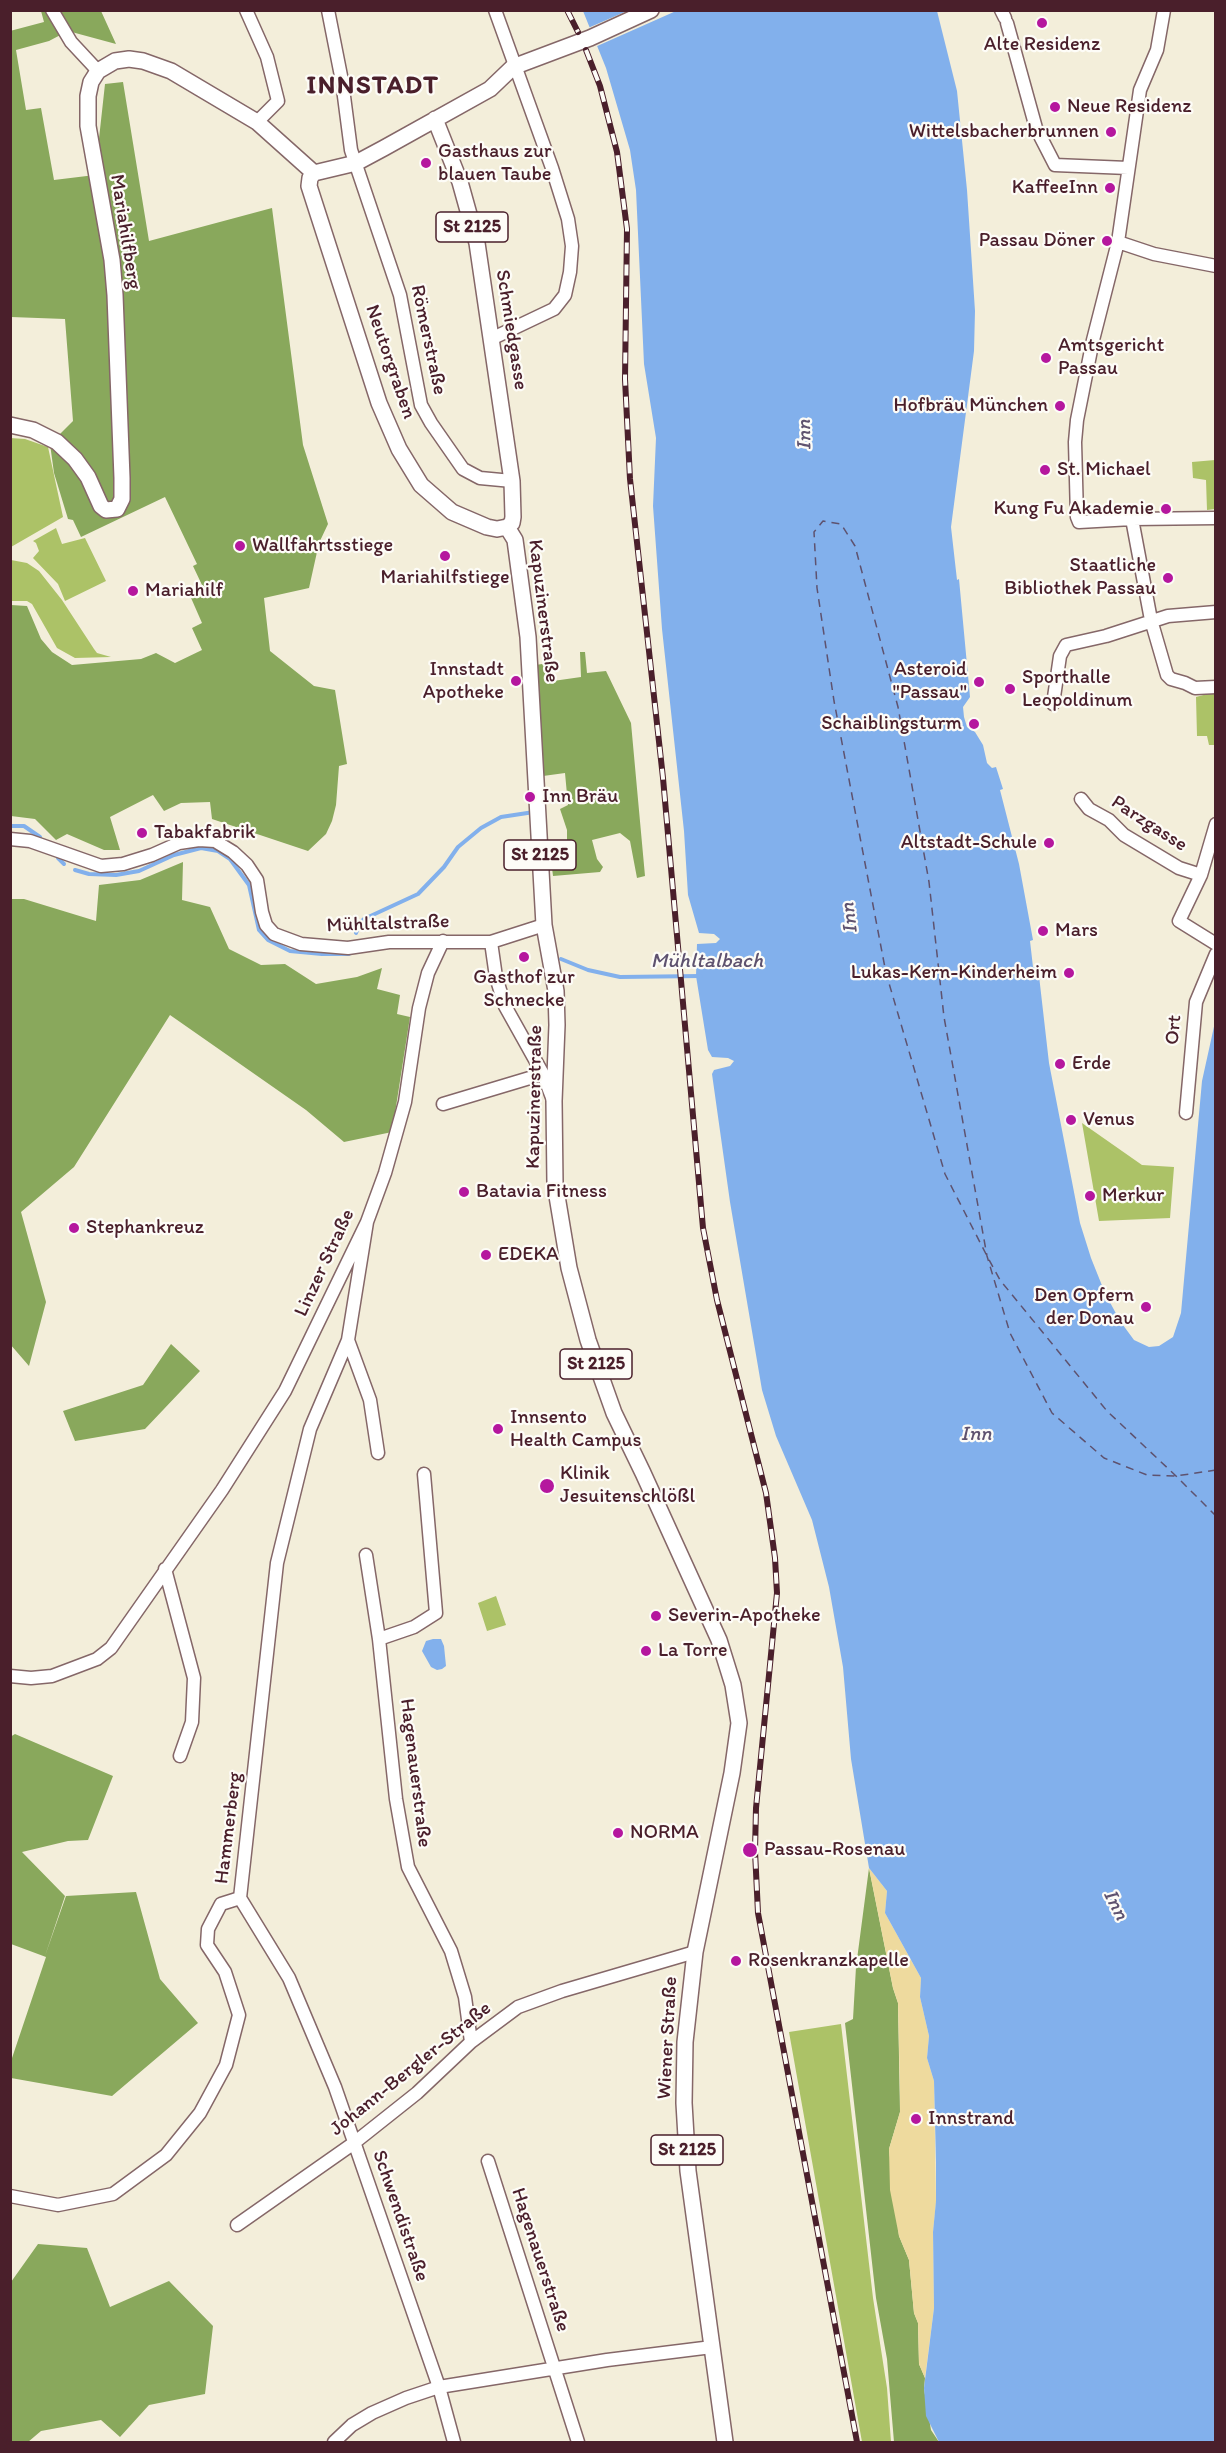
<!DOCTYPE html>
<html>
<head>
<meta charset="utf-8">
<style>
  body { margin:0 }
  #map { position:relative; width:1226px; height:2453px; overflow:hidden; background:#f3eeda; font-family:Itim,sans-serif }
  canvas { display:block }
  .frame { position:absolute; inset:0; border:12px solid #4a1f2b; pointer-events:none }
</style>
</head>
<body>
<div id="map">
<canvas width="1226" height="2453"></canvas>
<div class="frame"></div>
</div>
<script>
const context = document.querySelector('canvas').getContext('2d');
context.lineJoin = 'round';
function fillPath(path, color) { context.fillStyle = color; context.fill(path, 'evenodd'); }
const toPath = rows => new Path2D(rows.map(r => 'M' + r).join(''));
function strokePath(path, color, width, dash) { context.strokeStyle = color; context.lineWidth = width; context.lineCap = dash ? 'butt' : 'round'; context.setLineDash(dash || []); context.stroke(path); }
function drawText(font, color, halo, rows, align = 'center') {
  context.font = font + ' Itim,sans-serif'; context.lineWidth = 4.5; context.setLineDash([]); context.textBaseline = 'middle'; context.strokeStyle = halo; context.fillStyle = color; for (const [text, x, y, turn = 0] of rows) {
    context.save(); context.translate(x, y); context.rotate((+turn || 0) * Math.PI / 180); context.textAlign = isNaN(turn) ? turn : align; if (halo) context.strokeText(text, 0, 0); context.fillText(text, 0, 0); context.restore();
  }
}
fillPath(toPath([
  [10,438,25,439,48,447,63,517,11,547],
  [1215,460,1215,509,1207,510,1206,480,1193,478,1192,462],
  [56,528,62,544,85,538,106,581,65,601,58,584,33,558,39,551,36,543,33,541],
  [11,560,27,563,39,571,62,600,94,649,97,653,111,657,75,658,57,648,32,604,27,601,11,601],
  [1215,692,1215,745,1209,745,1207,736,1197,736,1196,697],
  [1082,1123,1142,1165,1174,1167,1170,1218,1099,1221],
  [496,1596,506,1625,487,1631,478,1603],
  [841,2024,873,2298,887,2388,891,2442,862,2442,789,2032]
]), '#acc267');
fillPath(toPath([
  [41,11,101,11,116,44,68,31,49,41,16,50,26,110,41,108,54,180,95,175,105,84,123,82,149,241,272,208,303,445,328,524,319,543,309,588,264,598,270,651,314,686,335,690,347,764,339,766,336,805,332,821,326,834,308,851,212,819,210,802,181,803,164,811,153,795,110,817,120,850,104,850,67,834,56,840,35,819,11,816,11,605,27,606,41,639,52,652,72,665,141,659,156,653,175,663,202,650,192,628,202,623,188,591,202,585,193,566,197,564,165,497,81,537,73,520,68,519,54,473,50,444,73,421,65,319,11,317,10,31,44,22],
  [580,652,585,652,587,673,606,671,631,723,645,876,637,878,630,841,620,833,592,840,597,859,603,867,600,872,553,876,549,843,567,842,567,830,560,809,568,805,565,773,543,776,536,665,548,663,553,681,581,677],
  [183,862,182,900,210,907,229,949,261,965,285,964,316,984,357,977,382,968,377,989,400,995,397,1014,410,1017,392,1132,344,1142,306,1110,170,1015,74,1167,21,1212,46,1302,29,1366,10,1344,10,899,24,899,96,921,99,885,140,880],
  [171,1344,200,1371,145,1429,75,1441,63,1411,143,1385],
  [15,1734,113,1776,88,1840,68,1841,22,1852,65,1896,45,1956,66,1896,136,1892,160,1979,198,2023,112,2096,11,2078,11,2061,46,1957,11,1944,10,1737],
  [869,1868,893,1988,898,2003,900,2112,889,2149,899,2236,909,2260,914,2313,918,2323,919,2364,925,2378,924,2389,931,2430,939,2442,894,2442,887,2359,876,2298,845,2023,853,2019,856,1967],
  [38,2244,87,2248,110,2307,169,2281,213,2326,205,2394,149,2405,120,2437,101,2420,41,2431,28,2442,11,2442,11,2282]
]), '#89a85c');
fillPath(toPath([
  [869,1868,887,1891,885,1913,921,1978,920,1997,929,2036,927,2058,934,2081,936,2202,933,2232,934,2308,925,2378,919,2364,918,2323,914,2313,909,2260,899,2236,890,2190,889,2149,900,2112,900,2095,898,2003,893,1988]
]), '#eeda9e');
fillPath(toPath([
  [583,11,937,11,957,91,967,190,975,311,974,351,951,527,957,580,959,579,970,697,963,707,964,717,967,727,975,732,983,745,987,763,992,768,996,767,1003,789,1000,790,1019,864,1033,940,1030,941,1033,967,1038,967,1049,1063,1080,1223,1091,1258,1105,1293,1120,1321,1134,1340,1149,1347,1159,1346,1173,1337,1181,1313,1202,1081,1215,1022,1215,2442,939,2442,926,2416,924,2388,934,2308,933,2232,936,2201,936,2163,934,2081,927,2058,929,2036,920,1997,921,1978,885,1913,887,1891,869,1868,851,1759,843,1667,829,1587,812,1520,776,1436,762,1390,730,1202,712,1074,714,1070,730,1066,734,1061,728,1058,712,1057,708,1050,696,976,697,944,716,943,720,939,714,934,699,933,688,895,684,831,662,629,653,506,656,438,644,364,636,190,630,150,606,68],
  [433,1639,441,1639,444,1646,446,1666,442,1669,437,1670,431,1667,422,1651,426,1641]
]), '#82b0ec');
fillPath(toPath([
  [627,11,676,11,595,47,588,28]
]), '#f3eeda');
strokePath(toPath([
  [10,826,24,826,40,837],
  [58,858,64,864],
  [75,870,89,874,116,875,139,871,174,855,201,848,218,851,230,859,249,885,259,930,268,940,290,951,322,954,349,954],
  [356,933,360,923,364,919,418,894,444,867,458,847,481,828,501,817,534,812],
  [561,959,588,970,620,977,701,976]
]), '#82b0ec', 4);
strokePath(toPath([
  [1216,1470,1176,1476,1147,1475,1104,1458,1052,1413,1010,1333,987,1256,944,1017,929,882,898,707,855,546,841,524,823,521,814,532,817,588,834,701,886,973,945,1174,987,1256,1000,1280,1107,1411,1176,1476,1216,1516]
]), '#5e526f', 1.5, [8, 6]);
const minor = toPath([
  [52,10,71,42,98,71],
  [246,10,267,57,278,101,257,122],
  [328,10,342,81,351,150,400,295,421,405,431,423,463,469,480,478,512,481],
  [1001,10,1005,18],
  [1164,10,1157,50,1140,90,1118,242,1093,340,1077,420,1075,442,1077,517,1079,522,1132,519,1216,518],
  [1007,23,1036,128,1055,165,1128,168],
  [1118,242,1154,254,1216,266],
  [491,339,554,309,565,295,570,272,572,246,568,219,552,168,495,10],
  [1132,519,1151,620,1167,675,1171,679,1185,683,1195,688,1216,687],
  [1053,704,1060,656,1066,645,1106,636,1168,616,1216,612],
  [1081,799,1089,809,1109,820,1124,835,1179,868,1201,875],
  [1216,824,1201,875,1179,921,1216,944],
  [10,839,30,841,101,866,123,864,152,855,179,843,199,840,215,841,233,852,247,865,257,880,262,912,266,925,274,934,301,944,348,948,389,942,491,942,544,925],
  [491,942,496,977,505,1006,543,1074,553,1100],
  [443,1104,543,1074],
  [1186,1113,1196,1002,1216,954],
  [348,1340,370,1400,378,1453],
  [366,1555,379,1639,396,1799,408,1867,451,1951,465,1997,471,2042],
  [165,1569,194,1678,192,1722,180,1756],
  [379,1639,414,1627,436,1613,424,1474],
  [10,1676,31,1678,52,1676,97,1659,111,1648,222,1490,285,1391,367,1222,385,1173,405,1102,419,1008,428,973,443,941],
  [240,1898,289,1978,335,2087,439,2387,454,2442],
  [488,2161,578,2442],
  [10,2196,58,2205,113,2194,166,2155,200,2113,226,2065,239,2015,225,1972,207,1945,208,1929,221,1904,240,1898,277,1563,310,1429,348,1340,367,1222],
  [237,2225,354,2143,417,2093,471,2042,518,2007,562,1991,695,1952],
  [334,2442,352,2425,372,2413,406,2398,439,2387,607,2360,712,2347]
]);
const major = toPath([
  [314,173,310,178,309,186,379,403,399,449,421,485,452,512,487,527,497,529,507,527,512,523,513,517,512,481,477,243,460,182,435,119],
  [314,173,356,163,384,148,490,89,513,67,590,38,651,10],
  [10,425,33,430,57,442,75,459,88,477,101,506,106,510,117,509,122,499,122,478,115,295,112,260,88,126,88,96,91,82,98,71,115,61,129,59,143,61,171,71,257,122,314,173],
  [507,527,515,540,528,637,544,925,556,991,557,1025,554,1101,555,1184,569,1268,588,1340,614,1413,643,1473,719,1640,733,1685,739,1723,732,1773,695,1952,685,2042,684,2103,688,2171,725,2442]
]);
strokePath(minor, '#856768', 15);
strokePath(major, '#856768', 18);
strokePath(minor, '#fff', 12);
strokePath(major, '#fff', 15);
const rail = toPath([
  [567,10,578,32],
  [586,50,600,86,617,152,627,229,625,379,630,479,663,778,703,1228,717,1300,766,1493,775,1558,777,1593,756,1808,755,1851,758,1913,857,2442]
]);
strokePath(rail, '#4a1f2b', 6);
strokePath(rail, '#fdfcf7', 4, [11]);
for (const [x, y, r, color] of [
  [1042,23,6,"#b5179e"],
  [1055,107,6,"#b5179e"],
  [1111,132,6,"#b5179e"],
  [426,163,6,"#b5179e"],
  [1110,188,6,"#b5179e"],
  [1107,241,6,"#b5179e"],
  [1046,358,6,"#b5179e"],
  [1060,406,6,"#b5179e"],
  [1045,470,6,"#b5179e"],
  [1166,509,6,"#b5179e"],
  [240,546,6,"#b5179e"],
  [445,556,6,"#b5179e"],
  [1168,578,6,"#b5179e"],
  [133,591,6,"#b5179e"],
  [516,681,6,"#b5179e"],
  [979,682,6,"#b5179e"],
  [1010,689,6,"#b5179e"],
  [974,724,6,"#b5179e"],
  [530,797,6,"#b5179e"],
  [142,833,6,"#b5179e"],
  [1049,843,6,"#b5179e"],
  [1043,931,6,"#b5179e"],
  [524,957,6,"#b5179e"],
  [1069,973,6,"#b5179e"],
  [1060,1064,6,"#b5179e"],
  [1071,1120,6,"#b5179e"],
  [464,1192,6,"#b5179e"],
  [1090,1196,6,"#b5179e"],
  [74,1228,6,"#b5179e"],
  [486,1255,6,"#b5179e"],
  [1146,1307,6,"#b5179e"],
  [498,1429,6,"#b5179e"],
  [547,1486,8,"#b5179e"],
  [656,1616,6,"#b5179e"],
  [646,1651,6,"#b5179e"],
  [618,1833,6,"#b5179e"],
  [750,1850,8,"#b5179e"],
  [736,1961,6,"#b5179e"],
  [916,2119,6,"#b5179e"]
]) { const dot = new Path2D(); dot.arc(x, y, r, 0, 2 * Math.PI); context.fillStyle = color; context.fill(dot); strokePath(dot, '#fdfcf7', 2); }
for (const [x, y, w] of [
  [472,227,72],
  [540,855,72],
  [596,1364,72],
  [687,2150,72]
]) { const box = new Path2D(); box.roundRect(x - w / 2, y - 15, w, 30, 4.5); context.fillStyle = '#fdfcf7'; context.fill(box); strokePath(box, '#4a1f2b', 1.5); }
drawText('bold 18px', '#4a1f2b', null, [
  ["St 2125",472,227],
  ["St 2125",540,855],
  ["St 2125",596,1364],
  ["St 2125",687,2150]
]);
drawText('20px', '#4a1f2b', '#fdfcf7', [
  ["Alte Residenz",1042,45,"center"],
  ["Neue Residenz",1067,107],
  ["Wittelsbacherbrunnen",1099,132,"right"],
  ["Gasthaus zur",438,152],
  ["blauen Taube",438,175],
  ["KaffeeInn",1098,188,"right"],
  ["Passau Döner",1095,241,"right"],
  ["Amtsgericht",1058,346],
  ["Passau",1058,369],
  ["Hofbräu München",1048,406,"right"],
  ["St. Michael",1057,470],
  ["Kung Fu Akademie",1154,509,"right"],
  ["Wallfahrtsstiege",252,546],
  ["Staatliche",1156,566,"right"],
  ["Bibliothek Passau",1156,589,"right"],
  ["Mariahilfstiege",445,578,"center"],
  ["Mariahilf",145,591],
  ["Innstadt",504,670,"right"],
  ["Apotheke",504,693,"right"],
  ["Asteroid",967,670,"right"],
  ["\"Passau\"",967,693,"right"],
  ["Sporthalle",1022,678],
  ["Leopoldinum",1022,701],
  ["Schaiblingsturm",962,724,"right"],
  ["Inn Bräu",542,797],
  ["Tabakfabrik",154,833],
  ["Altstadt-Schule",1037,843,"right"],
  ["Mars",1055,931],
  ["Lukas-Kern-Kinderheim",1057,973,"right"],
  ["Gasthof zur",524,978,"center"],
  ["Schnecke",524,1001,"center"],
  ["Erde",1072,1064],
  ["Venus",1083,1120],
  ["Batavia Fitness",476,1192],
  ["Merkur",1102,1196],
  ["Stephankreuz",86,1228],
  ["EDEKA",498,1255],
  ["Den Opfern",1134,1296,"right"],
  ["der Donau",1134,1319,"right"],
  ["Innsento",510,1418],
  ["Health Campus",510,1441],
  ["Klinik",560,1474],
  ["Jesuitenschlößl",560,1497],
  ["Severin-Apotheke",668,1616],
  ["La Torre",658,1651],
  ["NORMA",630,1833],
  ["Passau-Rosenau",764,1850],
  ["Rosenkranzkapelle",748,1961],
  ["Innstrand",928,2119]
], 'left');
drawText('20px', '#4a1f2b', '#fdfcf7', [
  ["Mariahilfberg",125,232,81],
  ["Schmiedgasse",511,330,81],
  ["Römerstraße",428,340,78],
  ["Neutorgraben",390,362,71],
  ["Kapuzinerstraße",543,611,83],
  ["Parzgasse",1149,824,33],
  ["Mühltalstraße",388,924,-2],
  ["Ort",1174,1030,-85],
  ["Kapuzinerstraße",535,1097,-89],
  ["Linzer Straße",325,1263,-65],
  ["Hagenauerstraße",415,1773,83],
  ["Hammerberg",229,1828,-83],
  ["Wiener Straße",668,2038,-87],
  ["Johann-Bergler-Straße",411,2069,-39],
  ["Schwendistraße",400,2216,71],
  ["Hagenauerstraße",540,2260,72]
]);
drawText('italic 21px', '#5e526f', '#fdfcf7', [
  ["Inn",805,435,-91],
  ["Inn",850,918,-97],
  ["Mühltalbach",707,962],
  ["Inn",976,1435],
  ["Inn",1115,1905,63]
]);
context.letterSpacing = '1.5px';
drawText('bold 26px', '#4a1f2b', '#fdfcf7', [
  ["INNSTADT",373,86]
]);
context.letterSpacing = '0px';
</script>
</body>
</html>
